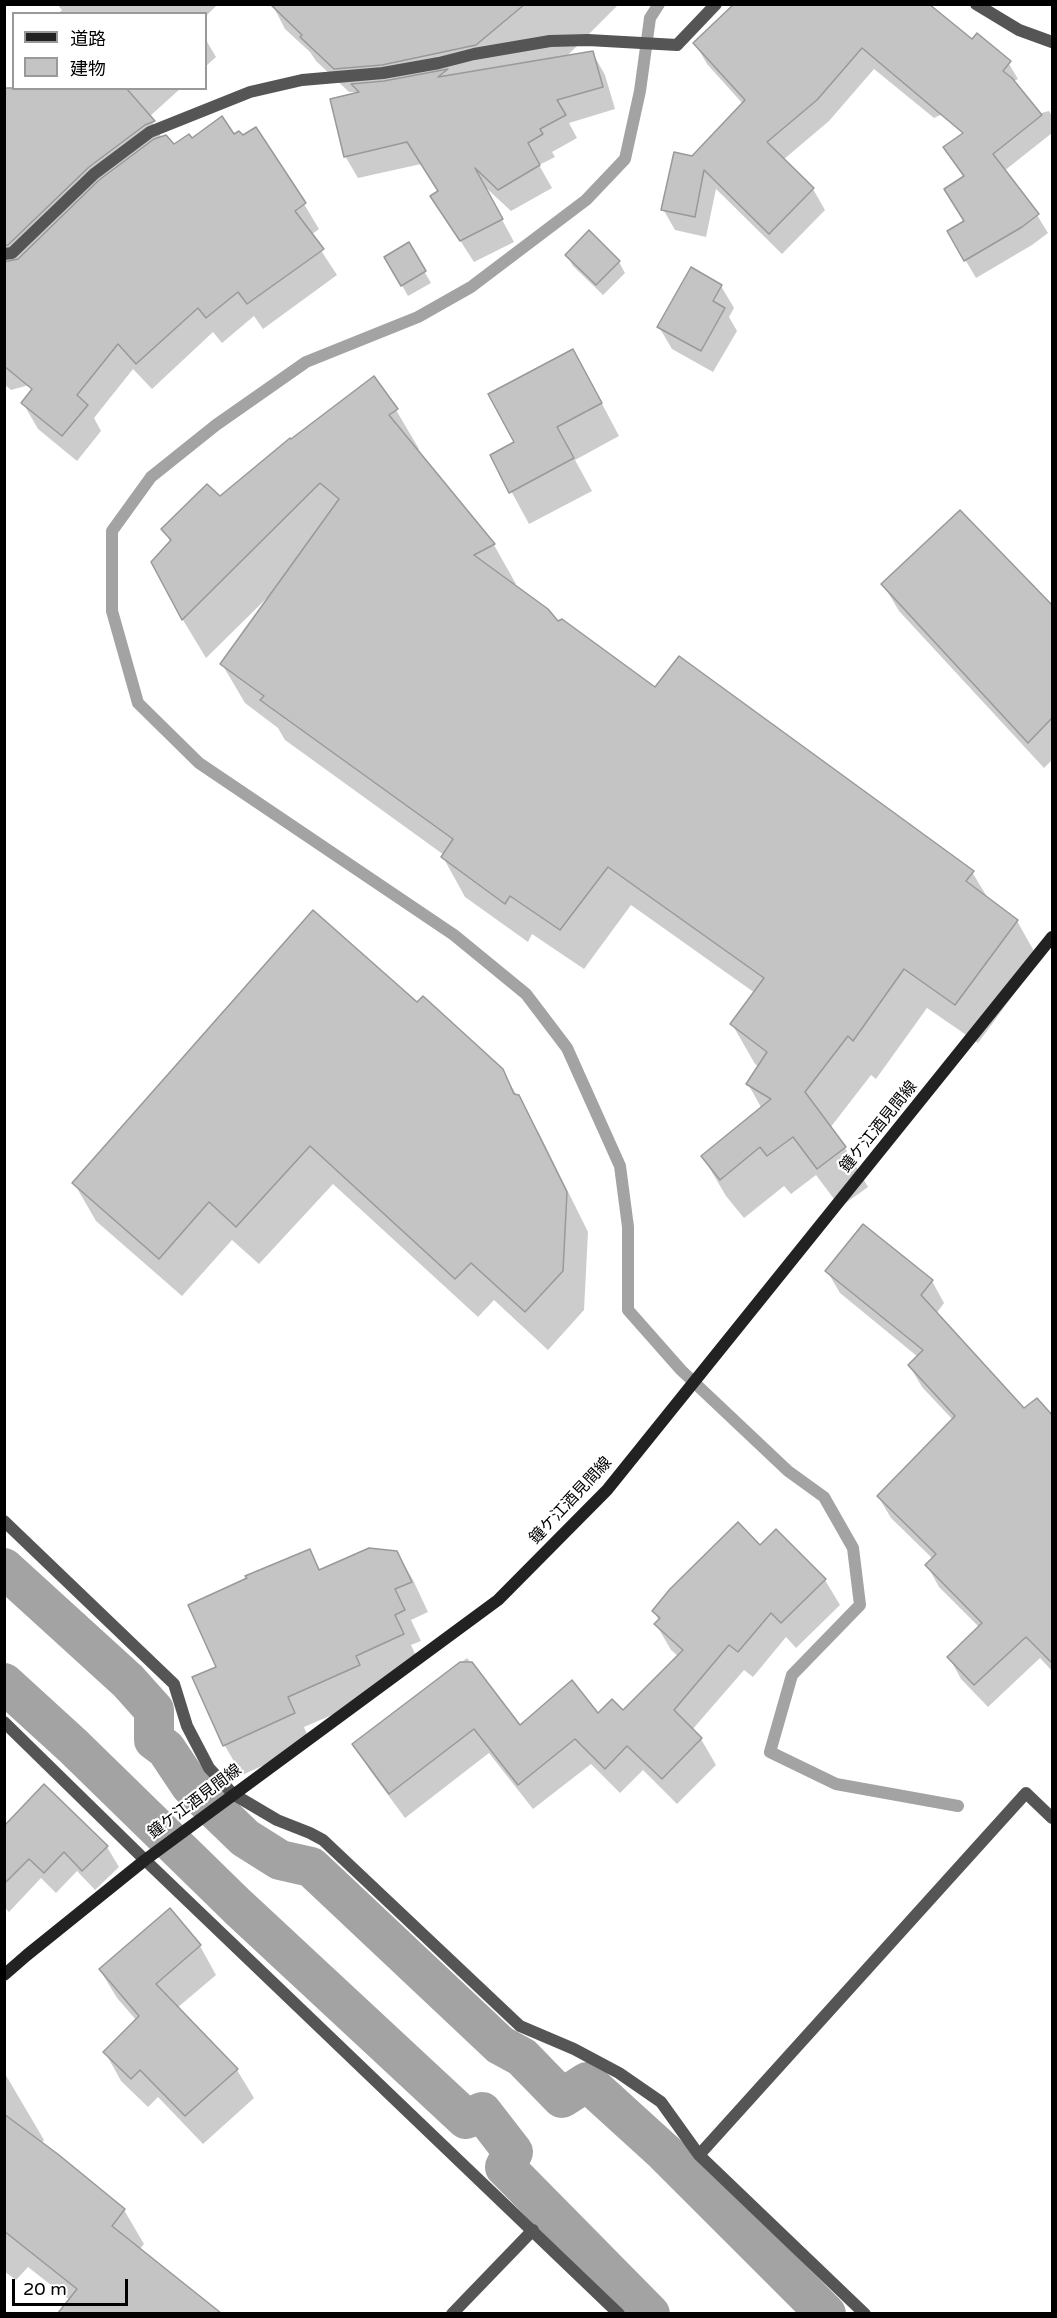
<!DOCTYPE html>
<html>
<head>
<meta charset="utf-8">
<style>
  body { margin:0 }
  #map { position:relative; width:1057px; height:2318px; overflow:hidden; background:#fff; font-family:"Varela Round","Noto Sans JP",sans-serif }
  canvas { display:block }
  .frame { position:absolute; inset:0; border:6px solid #000; pointer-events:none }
  .legend { position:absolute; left:12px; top:12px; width:195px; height:78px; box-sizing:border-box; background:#fff; border:2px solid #999; margin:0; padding:8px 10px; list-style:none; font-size:18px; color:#000 }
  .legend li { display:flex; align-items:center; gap:12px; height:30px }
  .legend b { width:30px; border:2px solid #999 }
  .scale { position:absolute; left:12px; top:2279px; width:116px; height:27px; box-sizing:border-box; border:3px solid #000; border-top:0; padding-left:8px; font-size:18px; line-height:21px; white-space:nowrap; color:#000; -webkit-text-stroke:4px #fff; paint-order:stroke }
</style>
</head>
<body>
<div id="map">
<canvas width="1057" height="2318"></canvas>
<div class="frame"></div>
<ul class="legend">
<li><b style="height:8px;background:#222"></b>道路</li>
<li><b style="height:16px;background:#c4c4c4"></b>建物</li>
</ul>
<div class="scale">20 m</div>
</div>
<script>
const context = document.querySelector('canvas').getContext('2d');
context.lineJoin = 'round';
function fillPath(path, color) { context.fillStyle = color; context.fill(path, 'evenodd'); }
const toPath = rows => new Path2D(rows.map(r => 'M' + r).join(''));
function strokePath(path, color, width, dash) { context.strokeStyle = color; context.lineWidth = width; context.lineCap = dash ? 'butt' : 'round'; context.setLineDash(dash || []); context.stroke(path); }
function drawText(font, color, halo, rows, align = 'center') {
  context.font = font + ' "Varela Round","Noto Sans JP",sans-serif'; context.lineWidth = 4.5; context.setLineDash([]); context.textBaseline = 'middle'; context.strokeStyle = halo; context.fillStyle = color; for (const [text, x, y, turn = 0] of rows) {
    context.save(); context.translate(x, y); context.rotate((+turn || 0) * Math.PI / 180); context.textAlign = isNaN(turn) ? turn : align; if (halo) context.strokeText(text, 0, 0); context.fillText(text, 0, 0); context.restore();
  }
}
fillPath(toPath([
  [57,4,218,4,206,16,206,14,58,14,62,10],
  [272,4,619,4,566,57,592,52,605,75,615,109,569,123,577,138,552,152,555,157,539,165,552,188,511,211,484,186,514,242,474,262,432,197,439,192,421,164,358,178,345,156,359,92,349,92,316,61,310,52,285,29],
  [206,40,216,57,206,66],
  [972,41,1006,59,1018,79,934,118,874,69,829,121,783,160,813,189,825,210,782,254,716,189,706,237,675,230,663,209,692,157,743,104,707,64,695,43],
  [14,85,14,88,181,88,149,117,162,138,174,146,192,140,234,136,304,204,319,229,311,235,337,275,263,329,254,316,222,343,213,332,152,389,133,369,94,418,101,431,77,461,38,429,23,403,40,382,11,390,4,384,4,94],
  [1049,111,1052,116,1052,133,1004,171,1037,215,1048,233,1032,245,976,278,949,232,965,222,964,178,945,148,988,127],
  [589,232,619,262,625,273,603,295,573,266,567,255],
  [408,244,431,283,408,296,386,257],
  [721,286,734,308,729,317,737,331,713,372,672,349,659,327],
  [591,383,619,436,575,460,592,491,529,524,492,456,516,443],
  [396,410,419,449,416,451,494,545,516,584,513,585,558,623,656,689,972,872,989,900,1017,921,1039,960,978,1043,927,1008,876,1079,871,1075,830,1128,845,1148,868,1187,840,1207,816,1175,791,1194,784,1186,744,1218,726,1196,703,1157,762,1109,748,1084,759,1067,755,1064,732,1024,755,993,631,905,584,969,532,934,528,942,465,897,443,857,444,855,285,740,278,728,245,703,222,664,271,596,270,595,206,658,183,620,153,562,171,543,163,529],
  [883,584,1052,609,1052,760,1044,768,899,611],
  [417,1004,502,1070,540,1135,588,1232,584,1310,548,1350,494,1300,478,1317,333,1184,259,1264,232,1240,182,1296,96,1221,74,1183],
  [827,1271,932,1281,944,1303,936,1314,1024,1410,1052,1419,1052,1671,1040,1658,988,1707,961,1679,949,1657,979,1627,939,1587,927,1565,933,1559,891,1518,878,1496,953,1420,922,1387,909,1365,918,1357,840,1293],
  [760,1547,825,1580,840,1605,796,1648,786,1637,753,1677,744,1670,692,1730,701,1739,716,1765,677,1804,643,1770,620,1793,591,1764,533,1809,489,1753,405,1818,369,1769,354,1744,467,1658,520,1727,623,1712,679,1657,671,1650,656,1624,659,1621,654,1611],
  [309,1551,321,1571,397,1552,414,1582,428,1612,411,1620,421,1641,411,1645,420,1665,372,1686,376,1696,304,1727,311,1744,242,1775,225,1746,194,1678,218,1667],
  [4,1828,107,1847,119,1867,95,1890,77,1871,56,1893,41,1878,9,1912,4,1907],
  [169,1910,200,1946,216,1975,177,2008,237,2070,254,2098,203,2144,158,2097,148,2107,121,2081,105,2052,137,2021,117,1998,100,1970],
  [4,2072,44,2140,41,2144,124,2210,144,2244,139,2250,219,2314,60,2314,70,2300,28,2267,16,2280,4,2271]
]), '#0003');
strokePath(toPath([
  [659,4,650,18,640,91,625,159,586,200,471,287,418,317,306,362,216,425,151,477,112,531,112,611,138,703,199,763,454,935,526,994,567,1048,620,1166,628,1227,628,1310,681,1370,788,1471,824,1497,853,1548,860,1605,792,1675,770,1752,836,1784,958,1806]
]), '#a3a3a3', 12);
strokePath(toPath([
  [4,1568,128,1681,154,1710,154,1740,166,1749,190,1785,245,1838,280,1860,311,1867,500,2045,522,2057,562,2098,587,2082,664,2152,826,2314],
  [4,1683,73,1746,238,1907,466,2119,482,2112,513,2152,505,2167,650,2314]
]), '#a3a3a3', 40);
const building = toPath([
  [270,4,525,4,476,45,382,65,334,69,300,37,302,35,270,4],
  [734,4,929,4,972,39,977,33,1011,61,1003,71,1012,78,1042,115,993,154,1039,214,1022,227,964,261,947,231,964,221,944,189,964,176,943,147,963,133,862,48,817,100,767,142,814,188,769,234,704,170,695,217,661,210,674,152,692,156,745,100,693,43,734,4],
  [593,51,603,87,557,100,566,115,540,129,543,134,528,143,540,165,498,190,475,168,503,219,460,241,430,196,438,191,407,142,344,157,330,99,359,92,351,84,384,81,448,69,438,77,593,51],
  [4,88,126,88,155,121,145,125,89,167,8,245,4,246,4,88],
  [222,116,234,134,239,131,243,135,256,127,306,203,295,211,324,249,247,304,238,292,206,318,198,308,136,364,118,344,77,395,88,405,62,436,21,403,32,389,4,366,4,262,18,259,99,180,154,139,166,135,174,144,189,134,192,138,222,116],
  [589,230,620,261,596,285,565,255,589,230],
  [409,242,426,271,401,286,384,257,409,242],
  [691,267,722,285,713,301,725,308,701,351,657,327,691,267],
  [573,349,602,403,557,427,574,458,509,493,490,455,514,442,488,394,573,349],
  [374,376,398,409,389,415,495,544,474,555,548,609,558,621,562,619,655,687,679,656,974,871,966,881,1018,920,955,1005,904,969,853,1041,848,1036,805,1092,846,1147,817,1169,793,1137,767,1156,760,1147,720,1180,701,1156,771,1099,746,1084,767,1052,730,1024,764,978,608,867,560,930,510,896,505,904,441,857,453,839,260,700,264,696,220,664,339,499,320,483,182,620,151,562,171,540,161,529,207,484,220,496,290,438,291,439,374,376],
  [960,510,1053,606,1053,717,1028,743,881,584,960,510],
  [313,910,417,1002,423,996,503,1069,514,1094,519,1095,567,1192,563,1271,525,1312,471,1263,455,1279,310,1146,236,1227,209,1202,159,1259,72,1183,313,910],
  [863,1224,933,1280,921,1295,1024,1408,1037,1398,1053,1416,1053,1664,1026,1637,974,1685,947,1657,982,1623,925,1565,936,1554,877,1496,955,1416,908,1365,923,1350,825,1271,863,1224],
  [738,1522,760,1545,776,1529,826,1579,781,1623,771,1613,738,1652,729,1645,674,1710,702,1738,662,1779,627,1746,605,1769,575,1739,518,1785,474,1729,389,1794,352,1744,460,1662,472,1662,520,1725,572,1680,598,1713,612,1699,623,1710,683,1650,654,1624,660,1618,652,1611,670,1589,738,1522],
  [369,1548,397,1551,412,1582,395,1589,405,1610,395,1615,404,1634,356,1656,360,1665,288,1697,295,1713,223,1746,192,1677,216,1667,188,1605,247,1578,245,1576,310,1549,319,1570,369,1548],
  [44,1784,108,1846,82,1871,64,1852,44,1873,29,1859,4,1884,4,1826,44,1784],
  [170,1908,201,1945,156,1984,238,2069,185,2116,140,2070,131,2079,103,2052,139,2016,99,1969,170,1908],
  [4,2114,59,2155,125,2209,112,2226,221,2313,58,2313,77,2289,4,2231,4,2114]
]);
fillPath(building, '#c4c4c4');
strokePath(building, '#999', 1.5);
strokePath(toPath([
  [976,4,1019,30,1052,42],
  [4,254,12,253,94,174,150,132,250,92,302,80,383,73,439,63,474,54,550,41,588,40,677,45,716,4],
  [4,1521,174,1684,187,1726,209,1768,233,1794,277,1820,310,1833,323,1840,520,2026,574,2049,619,2073,661,2102,699,2155,865,2314],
  [4,1722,145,1860,619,2314],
  [699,2155,1026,1793,1052,1818],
  [452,2314,533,2230]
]), '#555', 12);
strokePath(toPath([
  [4,1975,27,1955,145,1860,498,1600,607,1490,1052,937]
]), '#222', 12);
drawText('16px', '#000', '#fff', [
  ["鐘ケ江酒見間線",879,1127,-51],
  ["鐘ケ江酒見間線",571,1501,-47],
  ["鐘ケ江酒見間線",195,1802,-37]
]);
</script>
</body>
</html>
